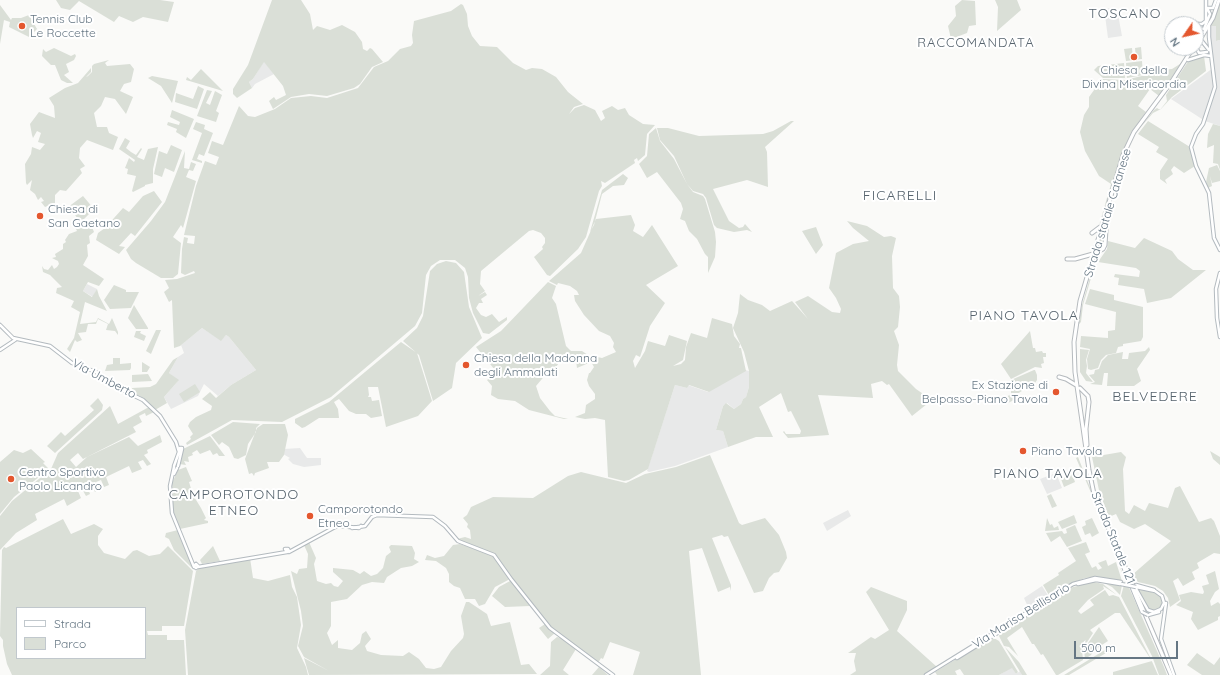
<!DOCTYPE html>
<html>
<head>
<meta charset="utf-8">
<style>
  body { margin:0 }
  #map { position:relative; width:1220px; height:675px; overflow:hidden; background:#fafaf8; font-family:Quicksand,sans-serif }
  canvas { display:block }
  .legend { position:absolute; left:16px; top:607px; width:130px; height:52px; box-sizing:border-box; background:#fff; border:1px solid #c1c8cd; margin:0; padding:5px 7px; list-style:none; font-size:12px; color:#657683 }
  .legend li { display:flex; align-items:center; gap:8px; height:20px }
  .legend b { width:20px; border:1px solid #c1c8cd }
  .north { position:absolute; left:1164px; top:16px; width:40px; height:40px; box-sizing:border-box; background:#fff; border:1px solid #c1c8cd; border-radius:50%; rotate:236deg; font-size:11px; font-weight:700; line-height:16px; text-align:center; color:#657683 }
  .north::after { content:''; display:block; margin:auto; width:14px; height:18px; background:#e4572e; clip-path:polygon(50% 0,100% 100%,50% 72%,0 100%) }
  .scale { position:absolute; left:1074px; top:641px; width:104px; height:18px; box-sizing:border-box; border:2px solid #657683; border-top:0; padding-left:5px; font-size:12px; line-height:14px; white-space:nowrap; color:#657683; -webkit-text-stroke:3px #fff; paint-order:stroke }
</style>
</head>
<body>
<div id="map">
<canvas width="1220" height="675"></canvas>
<ul class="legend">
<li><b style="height:5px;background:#fff"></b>Strada</li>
<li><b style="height:11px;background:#dadfd7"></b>Parco</li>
</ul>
<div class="north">N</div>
<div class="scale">500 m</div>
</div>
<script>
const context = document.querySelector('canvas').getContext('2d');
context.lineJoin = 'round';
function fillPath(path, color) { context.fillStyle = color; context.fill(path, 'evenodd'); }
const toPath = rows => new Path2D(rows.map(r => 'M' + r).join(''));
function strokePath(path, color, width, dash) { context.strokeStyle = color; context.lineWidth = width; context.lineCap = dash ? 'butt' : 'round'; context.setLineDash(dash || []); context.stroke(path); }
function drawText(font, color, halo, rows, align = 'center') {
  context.font = font + ' Quicksand,sans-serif'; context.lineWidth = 4; context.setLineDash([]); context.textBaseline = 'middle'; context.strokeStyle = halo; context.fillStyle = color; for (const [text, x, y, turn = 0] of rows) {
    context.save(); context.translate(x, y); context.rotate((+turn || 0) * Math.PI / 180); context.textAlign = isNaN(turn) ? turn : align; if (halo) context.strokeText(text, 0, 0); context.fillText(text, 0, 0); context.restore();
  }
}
fillPath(toPath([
  [1104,8,1117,9,1122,36,1108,38],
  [1216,25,1216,41,1220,40,1220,126,1205,121,1171,99,1213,68,1209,31,1211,26],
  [264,61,274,74,255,84,252,88,249,82,253,79],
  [87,284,97,289,93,297,83,291],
  [202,328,221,340,226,335,229,337,256,370,231,385,218,396,204,384,198,396,171,409,164,397,178,381,169,373,178,357,184,353,181,345],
  [745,370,749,371,749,387,746,397,743,399,741,404,734,409,727,403,723,406,716,430,723,431,728,447,675,466,649,472,647,471,675,385,687,388,688,385,708,392],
  [300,448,307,458,321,458,321,465,304,467,293,464,288,459,290,458,283,454,284,449],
  [1056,473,1062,488,1047,494,1040,479],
  [848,510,851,516,827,531,823,523],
  [1042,586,1049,597,1028,607,1024,598],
  [1012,667,1016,674,1020,671,1022,675,999,675]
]), '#e8e9e9');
fillPath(toPath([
  [56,0,160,0,174,2,168,22,143,17,133,22,119,16,114,22,79,1,70,10,61,8],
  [272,0,301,0,310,14,313,30,317,26,330,30,342,25,355,32,362,42,363,49,367,51,370,48,372,49,383,62,372,67,360,84,354,88,327,96,309,94,291,97,273,109,269,101,274,97,276,100,286,95,283,86,264,62,253,79,249,82,252,88,237,98,233,94,233,89,248,65],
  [962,0,975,1,976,25,969,26,967,33,951,39,948,26,956,16,955,6],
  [995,0,1017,0,1021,10,997,31,998,7],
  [1220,1,1220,40,1216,41,1216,26,1211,26],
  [461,4,463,5,467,14,468,26,472,36,480,46,497,47,513,63,526,70,532,68,542,69,556,77,568,92,583,104,574,107,569,114,575,108,584,105,595,110,601,121,605,118,602,111,612,106,618,110,625,108,629,115,643,124,655,125,647,134,645,155,638,161,637,158,634,160,635,163,605,183,601,181,602,186,599,191,586,237,578,249,550,276,547,275,534,257,543,249,542,247,545,243,545,238,541,233,533,230,529,231,481,271,480,284,485,291,478,296,485,292,487,295,481,299,483,303,479,303,476,308,481,315,486,317,492,314,499,322,507,317,507,320,489,334,483,333,473,313,469,298,468,277,465,268,455,260,440,260,431,266,426,275,422,313,415,326,331,397,282,422,232,420,187,445,186,443,191,439,190,437,193,434,188,426,190,422,196,417,211,410,212,406,202,399,210,392,216,398,231,385,256,370,229,337,226,335,221,341,202,328,180,346,174,348,172,300,169,302,164,292,169,288,165,280,177,279,195,273,194,271,185,275,181,273,182,249,184,237,188,238,187,243,194,244,195,236,184,235,196,186,205,161,216,165,219,157,208,153,212,141,223,145,239,106,248,116,255,117,275,109,291,98,311,96,327,98,358,88,374,67,388,61,400,49,411,46,413,43,412,35,414,21,451,11],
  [0,5,11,20,12,18,21,18,29,15,37,29,34,32,32,31,29,37,9,27,10,22,4,20,0,44],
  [1141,47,1142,59,1126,61,1124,49,1132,48,1133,59,1136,59,1135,48],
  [54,48,71,56,75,54,76,56,74,60,66,64,69,72,64,75,73,83,67,83,61,80,55,65,51,65,42,56,43,49,46,52],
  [1204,56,1206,71,1172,97,1161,109,1153,113,1139,129,1154,110,1157,108,1160,110,1167,101,1166,95,1189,60],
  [1184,59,1159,96,1150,89,1138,106,1146,112,1133,130,1123,153,1098,229,1111,184,1099,176,1085,151,1080,132,1084,115,1089,107,1089,97,1102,79,1125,80,1146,75,1160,70,1172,69,1180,64],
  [109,60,105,63,107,66,130,64,134,69,131,82,124,84,120,91,133,97,126,114,115,99,105,97,101,106,94,113,97,127,107,127,109,133,118,137,113,150,87,140,80,148,79,158,85,166,80,169,82,173,66,191,60,190,55,195,55,203,45,207,41,202,44,201,41,197,38,200,35,194,30,190,32,180,27,185,26,183,25,164,31,154,32,147,40,150,45,144,38,142,41,133,37,131,33,138,32,135,30,124,39,112,55,118,54,106,49,98,65,88,78,83,91,68,91,72,86,77,88,76,92,72,92,66,94,64],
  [1142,61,1143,75,1127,78,1126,63],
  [1124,63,1125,78,1103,78,1094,70,1098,66],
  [201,69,223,91,186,80,187,77,191,80],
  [152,76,178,81,172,103,161,86,148,78],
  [198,86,204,89,197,109,175,102,176,93,193,99],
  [207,90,212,91,206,103,210,105,215,91,222,95,216,111,219,113,216,122,197,116],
  [172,110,194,119,186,138,176,132,177,129,167,125,168,122,179,125,180,122,170,117],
  [791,121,794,121,765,147,767,152,768,187,747,180,713,189,729,221,739,228,743,227,745,224,752,232,747,230,734,232,717,228,714,225,706,198,703,194,693,191,687,184,674,156,660,140,657,128,668,128,699,136,763,134,773,131],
  [1148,121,1190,147,1195,166,1184,173,1174,166,1171,170,1173,174,1165,180,1167,184,1160,179,1160,171,1168,159,1156,152,1159,147,1138,134],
  [196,122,205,125,204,129,213,133,204,156,199,154,197,159,202,161,202,163,192,160,202,133,193,129],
  [1213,124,1220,126,1220,170,1218,164,1213,163,1214,145,1207,148,1208,134],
  [656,128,660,141,674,159,687,184,693,192,703,196,705,199,715,232,716,242,715,257,708,273,708,257,705,254,697,239,689,231,685,221,680,219,683,209,681,203,657,172,647,178,639,164,647,156,649,134],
  [125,138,130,141,126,148,131,152,136,155,141,148,142,149,137,157,144,160,148,149,158,147,153,169,153,183,145,185,145,186,133,192,132,191,136,176,127,174,128,169,125,168,129,158,134,162,135,160,119,149],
  [171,145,182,150,174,172,165,168,162,177,154,174,159,151,167,154],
  [185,151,184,168,189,169,191,162,196,164,193,171,189,170,186,177,196,181,183,228,181,225,173,237,181,243,178,274,173,278,161,278,136,263,131,259,126,250,151,221,165,202],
  [1217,165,1220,171,1220,181,1212,183,1210,176,1212,186,1208,188,1206,182,1209,168],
  [623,174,628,178,624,185,613,186,602,194,594,225,590,232,602,190],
  [154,191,162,202,135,236,131,233,119,246,125,247,119,254,96,240,98,233,105,228,123,208,129,212,143,196],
  [83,196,94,209,80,223,74,213,64,210],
  [631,215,635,225,633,231,643,237,652,225,678,266,646,285,665,303,650,326,640,357,636,355,633,361,635,368,645,351,648,341,665,346,669,335,687,341,683,360,673,366,681,364,685,360,686,347,691,333,707,338,712,318,732,324,734,336,740,344,739,348,741,348,742,353,746,371,709,392,689,385,687,388,675,385,648,469,629,480,624,481,608,477,605,420,595,418,585,419,575,417,585,413,586,405,595,399,595,394,589,386,587,380,589,373,590,373,594,367,591,362,577,368,576,361,563,363,561,360,556,367,547,373,536,386,540,398,550,411,555,416,568,419,564,419,529,410,515,401,498,399,491,395,492,386,487,380,492,376,491,374,495,370,476,347,501,331,548,282,556,286,552,298,556,304,566,346,571,351,582,351,588,355,602,358,616,352,613,347,614,343,610,336,599,331,584,315,575,301,574,295,579,295,577,291,570,286,558,283,557,285,549,281,581,253,596,219],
  [847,221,867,226,884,237,891,236,896,238,892,256,893,288,899,296,900,307,898,327,894,331,899,345,897,365,898,371,916,389,932,400,912,416,889,384,887,385,882,381,871,384,873,398,818,395,829,435,788,438,783,432,784,431,786,434,800,434,801,431,791,411,788,412,781,393,759,407,773,437,756,437,728,447,723,431,716,430,723,406,726,403,734,409,741,404,743,399,746,397,749,387,749,371,744,352,733,328,738,313,740,294,748,300,762,305,770,311,792,301,808,319,795,302,808,296,832,312,840,313,841,309,836,298,829,288,836,253,853,244,869,241,853,228],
  [90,222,94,232,89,236,90,243,87,245,88,256,83,265,104,279,99,286,88,282,83,291,92,297,97,289,99,296,107,311,85,302,80,324,96,322,98,318,109,324,112,318,118,332,118,335,115,331,106,330,108,324,98,319,96,324,88,324,86,332,78,333,82,340,77,342,75,340,70,352,67,349,74,338,80,312,71,307,74,301,56,293,57,288,62,287,50,275,43,272,42,266,44,269,48,270,52,265,54,269,57,267,59,264,58,261,52,258,56,257,55,254,63,249,63,244,66,242,65,240,69,234,77,231,75,227,82,225,84,227],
  [1104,226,1104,244,1102,249,1097,252],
  [816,227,823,245,816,254,802,231],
  [1144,238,1172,251,1178,259,1193,270,1206,270,1171,298,1147,303,1144,289,1118,285,1119,278,1114,277,1115,274,1139,277,1140,271,1136,268,1098,262,1107,249,1108,241,1135,248],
  [1106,245,1097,258,1083,305,1081,322,1078,325,1082,305,1097,253],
  [446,261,456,263,464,272,469,307,482,338,456,363,452,388,433,401,419,355,403,341,417,328,423,316,430,271,437,264],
  [114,285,126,290,126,292,139,292,131,308,110,309,104,300],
  [1090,289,1114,295,1114,300,1143,307,1143,337,1141,341,1123,344,1123,346,1118,347,1116,353,1106,355,1101,360,1098,368,1091,370,1088,369,1087,359,1090,349,1080,347,1081,336,1108,338,1108,331,1115,330,1116,312,1085,304],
  [134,305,148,328,148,329,136,329,128,318],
  [156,330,161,330,151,354,146,351],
  [136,331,141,331,140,333,146,336,144,341,134,337],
  [1030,331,1033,348,1035,348,1036,352,1042,351,1043,353,1046,353,1046,357,1043,357,1044,363,1041,364,1042,368,1035,367,1011,379,1001,364],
  [401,342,417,353,432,401,418,416,386,427,378,387,368,387,369,395,368,397,371,397,372,401,379,400,382,416,371,418,366,414,356,414,349,411,339,399,334,402,338,409,339,418,319,418,305,427,302,428,295,423,295,419,329,402],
  [1149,347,1150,350,1137,369,1141,381,1134,386,1107,386,1108,373,1104,373,1102,385,1090,384,1095,382,1089,375,1094,374,1095,370,1099,369,1102,361,1108,355,1123,352,1122,359,1128,359,1129,353,1145,351],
  [1080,349,1089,350,1086,360,1087,366,1086,373,1093,382,1086,381,1080,372],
  [178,357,169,373,179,380,164,397,167,403,155,410,140,396,133,394,132,388,150,387,156,384,173,360],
  [113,358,120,358,120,364,131,363,131,368,130,370,105,371,107,365,113,364],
  [142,362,150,367,147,372,142,372],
  [1034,370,1035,370,1037,375,1037,380,1035,383,1017,394,1016,399,1006,404,1003,399,1011,394,1011,380],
  [148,374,152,381,132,382,132,375],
  [195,384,200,392,184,402,179,394],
  [98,398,103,405,102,410,55,453,47,446,61,432,65,436,94,410,90,406],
  [110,406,118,424,149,407,154,412,146,416,145,413,139,416,142,422,133,427,136,432,83,459,78,453,70,460,76,467,87,457,129,437,138,446,160,435,162,442,147,450,148,453,144,455,151,464,147,466,143,460,138,462,142,469,132,473,129,466,106,477,109,485,104,487,101,480,96,482,100,489,95,492,91,484,87,486,90,494,86,496,82,489,78,491,81,498,67,506,64,499,35,514,37,520,16,533,0,550,0,516,12,501,51,469,58,453],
  [233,422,260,424,256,428,256,432,248,444,246,455,238,459,234,458,229,447,222,442,219,445,211,435],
  [263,424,285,424,288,435,284,455,279,462,267,462,269,468,255,473,254,476,252,473,249,474,245,459,257,428],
  [210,436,225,456,219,456,217,453,213,455,210,450,200,454,197,450,192,453,193,455,188,457,189,462,184,461,186,465,179,464,183,449],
  [31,449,45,462,43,463,49,469,14,497,0,514,0,462,14,450,23,453],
  [1210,451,1220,457,1220,465,1213,459],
  [1121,452,1126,457,1123,469,1125,511,1129,514,1134,505,1145,511,1149,503,1168,508,1175,488,1180,486,1199,522,1211,518,1214,521,1220,536,1220,554,1214,553,1197,563,1199,568,1192,572,1195,579,1183,586,1178,578,1173,581,1180,600,1170,607,1168,598,1163,591,1155,586,1138,582,1132,575,1171,541,1145,524,1134,529,1120,522,1116,514,1109,517,1100,495,1092,457],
  [710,455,739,523,742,525,765,518,779,535,786,552,787,558,779,572,774,573,769,578,763,591,754,593,728,536,724,537,722,535,712,538,731,585,731,591,730,587,718,592,702,548,689,551,701,675,633,675,640,652,610,642,603,659,601,658,598,663,553,630,516,584,496,555,457,539,465,537,471,539,470,530,467,527,468,524,463,518,467,515,471,507,493,497,533,498,568,476,581,472,626,483,645,474,676,467],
  [1078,457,1091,490,1095,502,1076,458],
  [186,467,192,481,189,482,193,495,201,508,206,518,204,520,208,521,208,523,180,529,173,511,172,483,178,470],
  [1072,474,1075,482,1064,487,1061,479],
  [1051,494,1057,506,1052,508,1047,496],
  [1074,515,1077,523,1062,529,1058,522],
  [1047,518,1050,525,1052,524,1054,528,1058,526,1059,530,1045,531],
  [1092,518,1099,533,1092,537,1090,533,1085,535,1082,527,1086,525,1085,521],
  [63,519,71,534,94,524,103,529,98,536,98,545,104,553,125,559,133,551,137,550,149,556,160,554,168,546,193,571,184,626,162,626,162,631,147,631,148,635,167,635,167,640,184,640,186,675,12,675,7,664,3,646,3,640,0,636,2,550,4,547,6,548],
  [17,608,145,608,145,658,17,658],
  [1075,525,1082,541,1067,547,1060,536,1051,542,1046,533,1062,531,1064,534,1067,533,1066,529],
  [178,530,192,564,193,569,174,550,169,539,165,537,166,533],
  [309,542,316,558,314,564,317,581,326,584,331,583,334,586,338,587,343,581,333,572,333,568,353,570,360,574,364,571,371,576,377,574,383,568,386,556,391,552,389,547,391,545,412,546,415,553,414,559,419,562,412,566,401,568,387,577,384,583,372,582,362,585,347,599,331,602,331,626,327,633,332,645,338,640,338,648,352,650,360,643,362,634,366,631,371,639,365,646,367,651,381,655,403,656,409,652,419,659,426,668,434,669,441,667,451,651,463,638,464,634,461,616,466,602,469,602,487,614,491,626,510,622,521,665,529,664,537,674,309,675,304,658,329,671,304,657,298,646,303,626,301,611,291,571,297,574,299,569,307,568,308,554,304,545],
  [1086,542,1090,552,1085,554,1092,568,1096,566,1098,570,1102,568,1098,563,1106,560,1108,566,1116,562,1122,581,1096,577,1085,578,1072,583,1050,597,1043,585,1059,575,1058,573,1076,561,1068,548],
  [460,544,494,556,510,579,495,587,485,604,479,606,475,599,465,599,460,588,454,586,449,582,449,574,446,568,436,561,425,560,427,555,435,558,444,556,453,545],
  [213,546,220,561,202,564,200,560],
  [250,558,253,578,268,581,290,575,292,587,297,597,301,625,297,648,306,667,308,675,188,675,185,630,196,571,199,568],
  [1119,565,1164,667,1167,675,1159,675,1152,656,1121,596,1125,581],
  [1215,571,1219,589,1215,592,1210,601,1211,606,1218,602,1220,604,1220,616,1218,617,1218,620,1198,630,1191,619,1193,612,1176,605,1181,601,1179,595,1191,592,1203,594,1204,592,1202,586,1209,584,1206,575],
  [510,581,513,583,530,606,505,607,492,596,499,587],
  [1094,582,1103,584,1117,595,1103,586,1104,589,1088,600,1078,611,1081,614,1094,605,1090,600,1105,590,1109,596,1113,595,1119,597,1150,657,1158,675,1113,675,1113,672,1152,661,1120,613,1115,613,1090,630,1093,633,1082,650,1083,660,1058,675,1056,675,1043,654,1041,655,1034,644,1032,644,1022,627,1007,638,1018,656,1009,647,1004,646,999,636,1001,632,1073,587],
  [1104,583,1122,585,1120,595,1112,587],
  [871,587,907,601,907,610,897,631,937,667,924,675,850,675,856,671,854,661,856,653,848,653,871,637,875,639,889,630,866,592],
  [1137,588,1158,594,1163,600,1162,607,1155,611,1148,610],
  [545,624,555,633,548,639,539,628],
  [1099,627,1108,641,1094,650,1091,655,1085,659,1084,649],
  [557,637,561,638,576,649,563,670,569,675,540,675,550,666,551,642],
  [990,638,994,638,999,641,1018,672,1016,674,1012,668,999,675,964,675,960,669,955,671,957,675,937,675,935,672],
  [1005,647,1019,662,1027,675,1022,675],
  [1108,648,1111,650,1069,675,1064,675],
  [1197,653,1214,665,1220,657,1220,675,1202,675,1187,665],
  [599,667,608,675,610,675,592,675]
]), '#dadfd7');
const secondary = toPath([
  [1208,8,1213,8,1216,0],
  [1193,24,1202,24,1206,21,1206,0],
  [1198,24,1202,29,1199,38],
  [1209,26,1209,37,1215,87,1203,124,1196,134,1191,147,1196,166,1209,193,1214,238,1220,250],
  [1204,29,1210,14,1207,8],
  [1201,40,1209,50],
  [1198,45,1197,49,1199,53,1207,52],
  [1188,60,1204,55,1211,56],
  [1220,273,1216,289,1217,318,1220,337],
  [0,325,13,338,50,346,72,363,96,372,114,386,143,400,160,416,176,442,179,452,174,466],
  [0,350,15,340],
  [180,448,182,448,182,449,180,450,180,448],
  [178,466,182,449],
  [174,467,170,486,172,513,194,567],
  [174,474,177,468],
  [352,528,365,526,372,517,377,515,433,517,445,526,458,541,494,555,511,579,550,628,613,675],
  [1115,547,1142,612],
  [285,549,288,549,289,551,286,551,285,549],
  [289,552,335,527,341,526,359,528,361,526],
  [196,564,198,566,196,568,194,566,196,564],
  [198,567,287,552],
  [1078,584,1096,580,1120,584],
  [1136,585,1154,590],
  [1135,587,1148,610,1154,612,1161,609,1164,603,1162,596,1155,591,1136,587],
  [1166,603,1161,639,1174,675],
  [1148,615,1159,612],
  [957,658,1060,594],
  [926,675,1073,584,1095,578,1121,582]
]);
const primary = toPath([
  [1196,46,1213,18,1219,0],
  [1092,233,1100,227],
  [1097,252,1103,249,1105,245,1107,214],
  [1067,259,1075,259,1093,254],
  [1059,377,1066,379,1076,385],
  [1080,388,1088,396,1089,402,1086,429,1087,445],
  [1171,675,1094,494,1089,470,1075,372,1074,342,1080,301,1123,155,1134,132,1172,81,1193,48]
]);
strokePath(secondary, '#b3babf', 4.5);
strokePath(primary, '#b5babe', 5);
strokePath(secondary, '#fff', 2.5);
strokePath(primary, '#fff', 3);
const secondaryBridge = toPath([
  [1198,38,1201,40],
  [1121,584,1136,587],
  [1142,612,1148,615]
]);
strokePath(secondaryBridge, '#b3babf', 4.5, []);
strokePath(secondaryBridge, '#fff', 2.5);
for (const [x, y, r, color] of [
  [22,26,4,"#e4572e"],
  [1134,57,4,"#e4572e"],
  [40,216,4,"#e4572e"],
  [466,365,4,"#e4572e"],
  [1056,392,4,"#e4572e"],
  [1023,451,4,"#e4572e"],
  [11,479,4,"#e4572e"],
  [310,516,4,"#e4572e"]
]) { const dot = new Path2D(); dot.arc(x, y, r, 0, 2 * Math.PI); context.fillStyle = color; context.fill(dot); strokePath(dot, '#fff', 1.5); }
drawText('12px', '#657683', '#fff', [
  ["Tennis Club",30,19],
  ["Le Roccette",30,33],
  ["Chiesa della",1134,70,"center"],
  ["Divina Misericordia",1134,84,"center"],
  ["Chiesa di",48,209],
  ["San Gaetano",48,223],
  ["Chiesa della Madonna",474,358],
  ["degli Ammalati",474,372],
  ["Ex Stazione di",1048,385,"right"],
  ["Belpasso-Piano Tavola",1048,399,"right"],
  ["Piano Tavola",1031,451],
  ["Centro Sportivo",19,472],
  ["Paolo Licandro",19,486],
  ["Camporotondo",318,509],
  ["Etneo",318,523]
], 'left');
drawText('12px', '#657683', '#fff', [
  ["Strada statale Catanese",1108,213,-73],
  ["Via Umberto",104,379,28],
  ["Strada Statale 121",1113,538,68],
  ["Via Marisa Bellisario",1021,616,-32]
]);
context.letterSpacing = '1px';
drawText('13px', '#57646e', '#fff', [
  ["RACCOMANDATA",976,43]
]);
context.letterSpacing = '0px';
context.letterSpacing = '1px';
drawText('14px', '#57646e', '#fff', [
  ["TOSCANO",1125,14],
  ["FICARELLI",900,196],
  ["PIANO TAVOLA",1024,316],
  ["BELVEDERE",1155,397],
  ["PIANO TAVOLA",1048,474],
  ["CAMPOROTONDO",234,495],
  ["ETNEO",234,511]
]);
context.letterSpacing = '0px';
</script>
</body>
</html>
